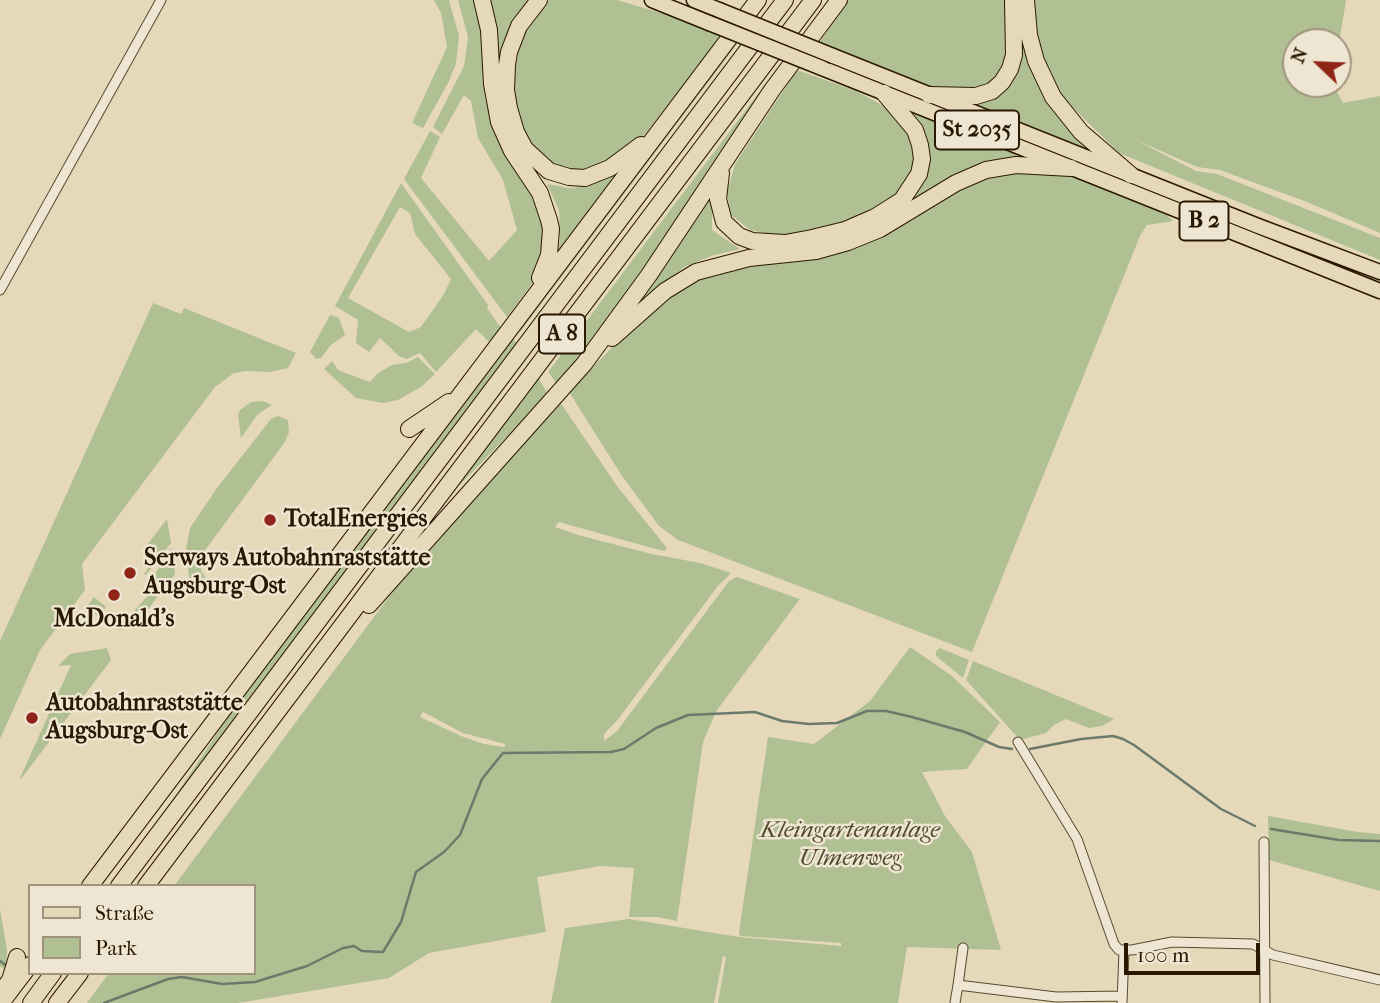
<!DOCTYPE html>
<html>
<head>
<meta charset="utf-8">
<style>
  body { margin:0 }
  #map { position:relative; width:1380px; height:1003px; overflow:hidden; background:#e5d9ba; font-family:"IM FELL French Canon",serif }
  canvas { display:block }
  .legend { position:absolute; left:28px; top:884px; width:228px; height:91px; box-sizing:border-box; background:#eee6d2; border:2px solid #a0947e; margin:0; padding:9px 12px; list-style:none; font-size:21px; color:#2a1901 }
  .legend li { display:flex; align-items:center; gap:14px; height:35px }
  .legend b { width:35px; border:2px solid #a0947e }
  .north { position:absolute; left:1282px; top:28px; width:70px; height:70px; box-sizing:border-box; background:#eee6d2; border:2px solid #a0947e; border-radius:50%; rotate:293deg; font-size:19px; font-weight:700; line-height:28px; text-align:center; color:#2a1901 }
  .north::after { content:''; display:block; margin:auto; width:24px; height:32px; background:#8f2418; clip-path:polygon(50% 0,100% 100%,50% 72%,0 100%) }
  .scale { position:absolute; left:1124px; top:943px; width:136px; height:32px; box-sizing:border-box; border:4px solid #2a1901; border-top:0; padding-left:9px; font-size:21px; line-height:24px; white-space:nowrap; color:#2a1901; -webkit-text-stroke:5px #eee6d2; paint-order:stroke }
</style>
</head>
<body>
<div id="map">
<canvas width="1380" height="1003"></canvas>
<ul class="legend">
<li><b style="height:9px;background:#e5d9ba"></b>Straße</li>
<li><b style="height:19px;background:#b1c092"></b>Park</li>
</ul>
<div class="north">N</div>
<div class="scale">100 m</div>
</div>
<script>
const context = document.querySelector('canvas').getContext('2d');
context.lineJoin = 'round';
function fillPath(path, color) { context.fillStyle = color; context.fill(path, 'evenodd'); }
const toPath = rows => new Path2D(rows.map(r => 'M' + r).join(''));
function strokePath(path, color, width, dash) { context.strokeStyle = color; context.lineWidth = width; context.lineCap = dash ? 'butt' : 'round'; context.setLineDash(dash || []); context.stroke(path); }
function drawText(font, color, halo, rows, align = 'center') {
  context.font = font + ' "IM FELL French Canon",serif'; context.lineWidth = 5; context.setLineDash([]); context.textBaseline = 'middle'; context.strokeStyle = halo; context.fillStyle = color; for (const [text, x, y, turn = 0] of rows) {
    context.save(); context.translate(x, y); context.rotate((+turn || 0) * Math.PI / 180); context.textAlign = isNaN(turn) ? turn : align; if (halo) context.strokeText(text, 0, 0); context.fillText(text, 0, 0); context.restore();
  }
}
fillPath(toPath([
  [434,0,449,0,459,36,456,64,448,83,423,128,412,123,447,47,441,13],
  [458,0,476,0,483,29,489,107,505,155,531,188,542,212,548,243,537,277,507,317,404,179,430,131,440,137,421,178,489,261,517,230,503,180,478,138,471,101,464,95,442,134,433,127,464,66,468,37],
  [487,0,530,0,516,21,499,83],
  [549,0,617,0,678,18,721,37,645,134,626,151,584,173,559,170,523,137,517,122,511,72,520,36],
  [848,0,1008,0,1008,61,1002,76,977,93,946,92,919,85,860,63,820,42],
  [1034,0,1346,0,1338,50,1338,42,1296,42,1296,84,1333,84,1343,103,1380,96,1380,233,1307,202,1220,170,1197,167,1136,140,1196,171,1217,174,1380,238,1380,260,1119,153,1067,102,1054,83,1038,47],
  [1022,32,1028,58,1098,153,968,101,1019,62],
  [732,42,737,44,520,332,516,325],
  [782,62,785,63,674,235,558,385,548,372],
  [797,70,856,91,882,105,909,128,916,151,914,174,899,197,838,228,779,236,750,230,739,221,731,215,727,193,735,164],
  [903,105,1037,157,1019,157,906,206,921,127,913,113],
  [617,171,621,173,557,259,560,240,559,210,547,184,569,188,581,187,605,179],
  [990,172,1068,173,1140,199,1164,212,1173,221,1147,225,1140,236,972,652,678,540,659,526,622,476,569,392,621,338,672,294,705,274,750,263],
  [401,183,488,305,487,308,501,328,489,342,476,329,436,372,420,353,407,359,399,356,380,338,369,352,356,343,358,320,335,306],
  [400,207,410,213,415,234,451,279,444,294,421,327,409,332,348,298],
  [712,195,712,230,740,249,711,256,684,267,636,306],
  [153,303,181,314,184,308,296,353,288,368,269,372,246,371,234,373,215,387,82,564,85,590,40,650,0,739,0,641],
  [330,315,339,318,345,335,331,345,321,358,316,359,310,352],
  [512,337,517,344,171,802,235,707],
  [418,357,435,374,421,387,398,400,383,403,356,398,324,369,332,361,338,370,370,382,378,373,392,365,406,363],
  [537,376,548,394,451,494],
  [263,401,272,405,258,414,241,438,238,415,240,410,251,402],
  [560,402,617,486,667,548,665,551,652,548,559,522,555,527,578,535,652,554,700,563,731,573,718,586,619,718,604,734,604,741,617,731,729,581,737,577,800,599,717,710,703,742,677,921,657,917,629,917,634,868,601,866,537,877,546,932,429,953,389,978,238,1003,87,1003,109,973,254,973,254,886,174,886,397,586],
  [423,712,463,733,505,744,505,747,484,744,461,736,420,717],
  [278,416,288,420,289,432,285,442,206,549,201,560,201,570,210,587,190,586,186,549,190,528,217,488,271,419],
  [167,519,171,543,146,575,144,574,158,555,147,545],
  [172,548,175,574,163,591,157,586,156,572],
  [154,589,160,593,135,628,117,630],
  [94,597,106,607,99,617,86,608],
  [910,647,952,676,1000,722,967,769,922,772,945,816,972,852,1001,950,907,947,898,1003,718,1003,726,957,723,956,714,1003,551,1003,565,928,629,919,739,937,841,946,841,943,740,936,739,932,768,737,814,744,870,701],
  [107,648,111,660,21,779,20,778,71,665,58,666,70,654],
  [940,648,969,660,963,678,936,656,936,651],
  [973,661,1114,719,1102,726,1089,728,1066,719,1054,725,1046,733,1020,740,966,680],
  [1268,816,1358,832,1380,834,1380,891,1269,860],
  [0,909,7,950,6,970,0,966]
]), '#b1c092');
strokePath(toPath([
  [1030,749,1081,739,1113,736,1123,739,1134,745,1221,809,1255,826],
  [1271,829,1339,840,1380,841],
  [0,961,8,967],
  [104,1003,168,979,182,977,222,984,255,982,307,966,343,948,354,946,362,951,383,952,401,922,416,872,444,852,460,835,482,779,503,753,611,752,624,749,656,728,688,715,755,712,782,721,809,724,837,723,867,711,886,711,912,717,965,732,999,747,1012,749]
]), '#6b7a6b', 2.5);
const minor = toPath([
  [0,290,161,0],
  [1018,742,1077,839,1114,944,1119,950,1132,950,1172,942,1253,944,1273,955,1380,980],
  [1264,842,1265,1003],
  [958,985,963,948],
  [955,1003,958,985,1056,997,1122,996],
  [1122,1003,1124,951]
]);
const primary = toPath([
  [652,0,709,23],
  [694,0,719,10],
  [833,56,1258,226,1380,272],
  [822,68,1380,291]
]);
const motorway = toPath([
  [482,0,489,30,492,84,499,122,512,151,540,193,549,220,551,229,549,255,540,278],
  [539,0,519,26,509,52,507,65,506,90,509,108,516,132,525,149,549,171,569,177,585,178,610,168,641,145],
  [1026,0,1029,35,1036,61,1053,97,1081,132,1131,175],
  [929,95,976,96,992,91,1002,82,1010,69,1014,55,1013,0],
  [721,173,718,199,724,222,739,236,752,241,785,243,812,238,845,230,875,217,902,200,919,174,922,159,920,145,915,130,884,93],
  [612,338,665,291,696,272,749,258,816,251,848,242,880,229,956,183,986,170,1016,165,1071,168],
  [409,429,449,402],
  [369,605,584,364,649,275,772,90,839,0],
  [90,886,758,0],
  [119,886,785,0],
  [146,886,813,0],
  [5,987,10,980,17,957],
  [1,1003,30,965],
  [31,1003,53,973],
  [57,1003,80,973]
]);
strokePath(minor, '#59492f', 11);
strokePath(primary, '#2a1901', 17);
strokePath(motorway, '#2a1901', 18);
strokePath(minor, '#eee6d2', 9);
strokePath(primary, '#e5d9ba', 14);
strokePath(motorway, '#e5d9ba', 16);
const primaryBridge = toPath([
  [719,10,833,56],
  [709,23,822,68]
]);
strokePath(primaryBridge, '#2a1901', 17, []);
strokePath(primaryBridge, '#e5d9ba', 14);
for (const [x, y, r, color] of [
  [270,520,7,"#8f2418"],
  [130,573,7,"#8f2418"],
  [114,595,7,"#8f2418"],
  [32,718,7,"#8f2418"]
]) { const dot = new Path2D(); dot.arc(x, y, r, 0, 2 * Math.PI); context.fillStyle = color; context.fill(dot); strokePath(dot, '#eee6d2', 2.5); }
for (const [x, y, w] of [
  [977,130,84],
  [1204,221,49],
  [562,334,46]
]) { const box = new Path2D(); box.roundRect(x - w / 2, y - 19.5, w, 39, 5); context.fillStyle = '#eee6d2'; context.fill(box); strokePath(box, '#2a1901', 2); }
drawText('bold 23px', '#2a1901', null, [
  ["St 2035",977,130],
  ["B 2",1204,221],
  ["A 8",562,334]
]);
drawText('bold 24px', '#2a1901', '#eee6d2', [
  ["TotalEnergies",284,520],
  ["Serways Autobahnraststätte",144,559],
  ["Augsburg-Ost",144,587],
  ["McDonald's",114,620,"center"],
  ["Autobahnraststätte",46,704],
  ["Augsburg-Ost",46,732]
], 'left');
drawText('italic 24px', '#524b2c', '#eee6d2', [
  ["Kleingartenanlage",850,831],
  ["Ulmenweg",850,859]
]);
</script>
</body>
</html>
